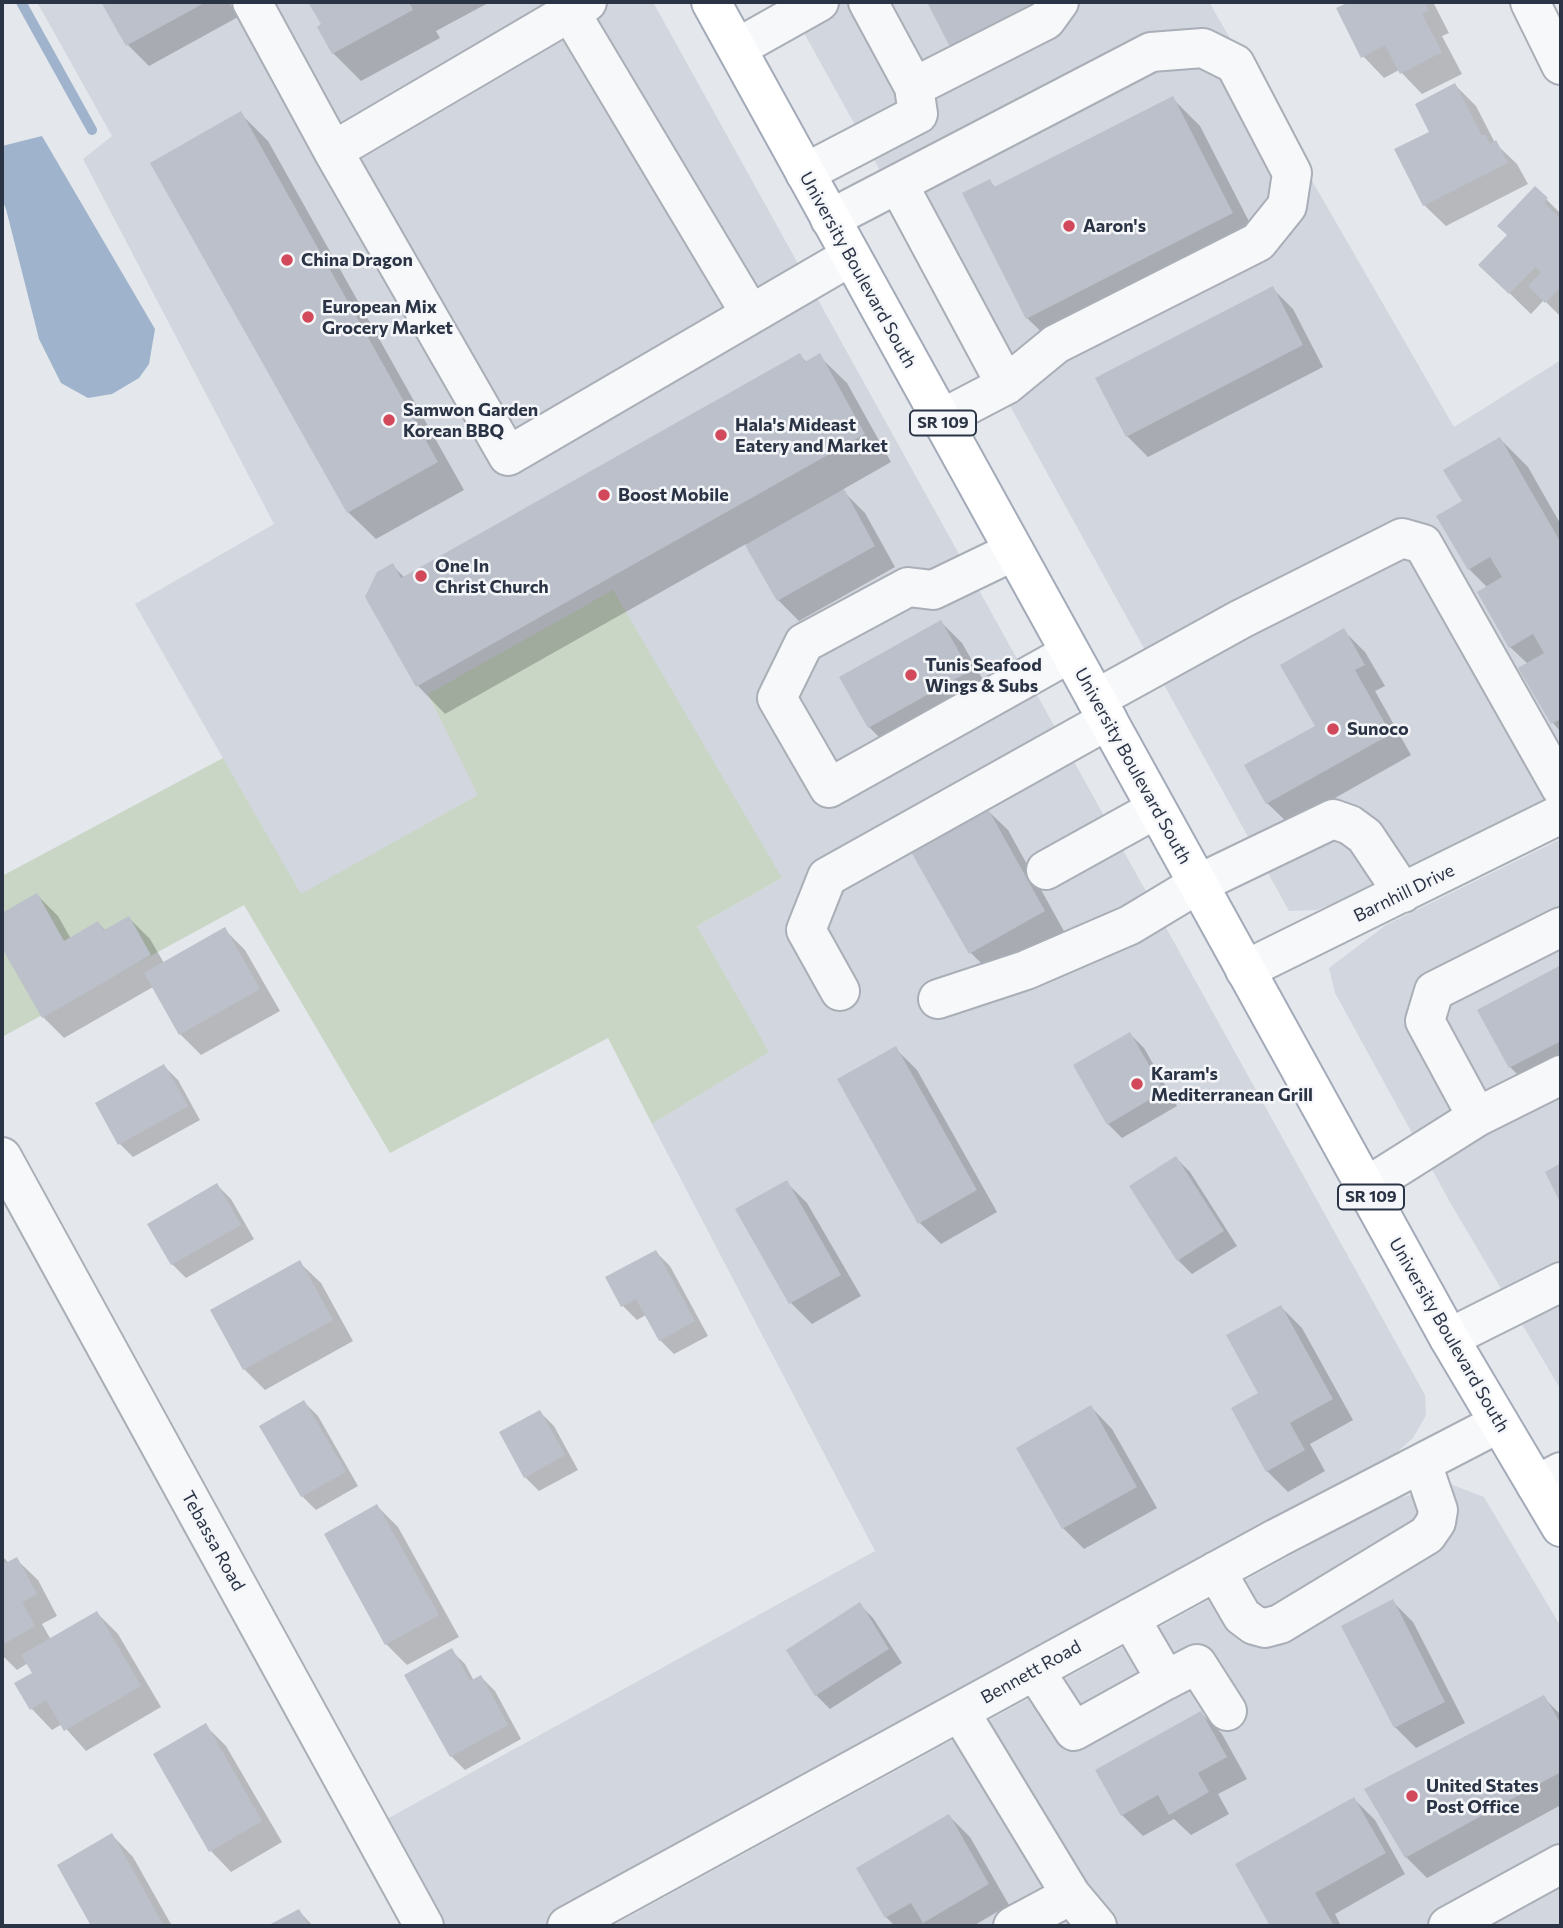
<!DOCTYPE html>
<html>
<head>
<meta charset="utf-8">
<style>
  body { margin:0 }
  #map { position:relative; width:1563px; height:1928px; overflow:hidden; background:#e4e7ec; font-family:Commissioner,sans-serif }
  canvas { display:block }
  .frame { position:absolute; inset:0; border:4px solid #2b3445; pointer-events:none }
</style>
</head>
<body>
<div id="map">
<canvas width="1563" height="1928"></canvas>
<div class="frame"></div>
</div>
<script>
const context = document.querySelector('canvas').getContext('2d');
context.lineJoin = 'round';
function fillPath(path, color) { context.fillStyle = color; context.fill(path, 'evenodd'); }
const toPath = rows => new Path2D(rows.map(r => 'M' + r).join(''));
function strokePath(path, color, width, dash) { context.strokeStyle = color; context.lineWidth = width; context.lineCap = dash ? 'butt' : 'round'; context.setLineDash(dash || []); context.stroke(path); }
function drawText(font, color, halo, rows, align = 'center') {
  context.font = font + ' Commissioner,sans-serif'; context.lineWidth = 5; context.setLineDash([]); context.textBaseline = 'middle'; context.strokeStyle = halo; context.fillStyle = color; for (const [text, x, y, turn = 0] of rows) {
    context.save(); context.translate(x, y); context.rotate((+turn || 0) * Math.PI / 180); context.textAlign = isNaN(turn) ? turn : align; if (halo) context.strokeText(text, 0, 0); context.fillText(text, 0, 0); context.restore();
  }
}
fillPath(toPath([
  [37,2,653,2,1425,1395,1426,1415,1413,1438,1386,1462,543,1926,443,1926,385,1820,875,1551,652,1124,768,1052,697,926,782,878,428,694,479,795,301,895,135,604,274,524,83,159,112,136],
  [787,2,1209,2,1454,427,1561,360,1561,803,1480,843,1317,910,1289,911],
  [1561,839,1561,1390,1451,1204,1335,993,1329,968,1386,925],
  [1450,1484,1484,1497,1561,1627,1561,1926,612,1926,1392,1500]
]), '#d2d6de');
fillPath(toPath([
  [613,590,782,878,697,926,769,1052,652,1124,608,1038,390,1153,244,905,2,1037,2,876,223,758,301,894,478,795,428,694]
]), '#c9d6c5');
fillPath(toPath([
  [42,136,155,329,149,364,139,378,112,394,88,398,61,383,39,339,6,209,2,200,2,146]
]), '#9fb4cc');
fillPath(toPath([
  [103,2,229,2,238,17,149,66,128,45],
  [310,2,490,2,436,31,440,38,361,81,333,53,323,25],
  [928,2,1052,2,972,67,951,46],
  [1352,2,1433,2,1449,33,1442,36,1462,74,1422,94,1399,70,1384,78,1363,56,1339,9],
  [1455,85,1476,106,1495,143,1517,164,1528,184,1446,226,1424,205,1431,133],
  [1172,98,1200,126,1259,241,1055,345,1027,318,989,181,996,188],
  [241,114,268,141,464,490,376,539,348,512],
  [1535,188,1561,214,1561,317,1544,300,1531,314,1502,286,1509,235],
  [1272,288,1293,309,1323,367,1148,457,1127,436],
  [800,355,807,363,819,356,847,383,891,462,842,490,865,513,895,567,799,621,778,600,746,544,445,714,418,686,393,566,405,578],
  [1500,439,1528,467,1561,525,1561,732,1553,723,1521,668,1528,664,1510,647,1488,588,1469,569,1464,502],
  [941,622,962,643,990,692,890,748,869,727],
  [1344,631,1365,652,1385,686,1375,691,1411,755,1289,824,1267,803,1317,726],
  [986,809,1008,830,1065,933,992,974,971,953,913,851],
  [37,895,58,916,71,939,98,923,106,931,129,918,150,939,164,963,224,929,245,950,280,1011,201,1055,180,1034,153,987,64,1038,43,1017,2,945,2,915],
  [1561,967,1561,1073,1531,1088,1510,1067,1479,1011],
  [1130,1034,1144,1048,1177,1106,1122,1138,1108,1124],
  [896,1049,917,1070,997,1212,941,1244,920,1223],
  [164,1066,178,1080,200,1120,133,1157,119,1143],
  [1176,1158,1190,1172,1237,1246,1192,1274,1178,1260],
  [786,1182,807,1203,861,1296,812,1324,791,1303],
  [217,1185,231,1199,254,1239,186,1278,172,1264,150,1224],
  [656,1252,670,1266,708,1336,674,1354,660,1340,646,1315,637,1320,623,1306],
  [299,1262,321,1283,353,1341,265,1390,244,1369],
  [1281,1307,1302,1328,1353,1420,1310,1444,1325,1471,1288,1492,1267,1471,1261,1394],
  [304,1402,318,1416,358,1486,316,1510,302,1496,262,1426],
  [1091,1407,1112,1429,1157,1508,1084,1549,1063,1528],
  [540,1412,554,1426,578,1470,539,1491,525,1477],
  [377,1506,398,1527,459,1637,407,1665,386,1644],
  [2,1556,9,1563,16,1559,38,1580,57,1616,42,1624,51,1640,97,1613,118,1634,161,1707,86,1751,62,1724,52,1730,31,1708,34,1674,28,1663,17,1670,2,1655],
  [1392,1601,1413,1622,1465,1723,1416,1748,1395,1727],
  [859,1604,873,1618,902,1663,830,1709,816,1695],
  [451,1650,465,1664,474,1681,481,1677,495,1691,521,1739,465,1770,451,1756],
  [1544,1698,1561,1715,1561,1721,1556,1720,1561,1728,1561,1805,1427,1878,1406,1857],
  [1201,1713,1222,1734,1247,1779,1218,1794,1229,1814,1191,1835,1174,1819,1143,1836,1122,1815],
  [205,1725,226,1746,282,1842,231,1872,210,1850],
  [1354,1799,1375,1820,1405,1874,1335,1914,1341,1926,1272,1926,1237,1865],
  [949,1816,970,1837,1009,1905,973,1926,895,1926,886,1917],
  [112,1835,133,1857,172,1926,93,1926,59,1866],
  [299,1911,313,1926,271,1926]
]), '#0003');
strokePath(toPath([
  [21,2,92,130]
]), '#9fb4cc', 10);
fillPath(toPath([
  [101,2,206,2,126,46],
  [308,2,409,2,413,10,332,54,317,27,321,24],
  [927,2,1039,2,950,47],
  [1349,2,1424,2,1429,11,1422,14,1442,52,1400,74,1385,45,1361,58,1336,8],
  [1455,83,1482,136,1485,134,1490,144,1496,140,1508,163,1423,206,1394,149,1429,132,1415,104],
  [1173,96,1233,213,1026,319,962,193,990,179,994,187],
  [241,111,438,462,347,513,150,163],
  [1535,186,1548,198,1544,203,1561,219,1561,287,1545,303,1528,286,1541,272,1536,267,1509,294,1478,265,1507,235,1497,226],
  [1273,286,1303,345,1126,437,1095,378],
  [800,353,805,362,820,353,865,434,416,687,365,597,377,572,393,563,401,578],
  [1500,437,1561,543,1561,719,1551,724,1518,668,1544,653,1533,634,1509,648,1477,592,1502,577,1490,557,1468,570,1436,516,1462,501,1443,470],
  [844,489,875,546,777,601,745,545],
  [941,620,970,671,868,728,839,677],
  [1344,628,1365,665,1355,670,1391,734,1266,804,1244,765,1315,726,1280,665],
  [987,807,1045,911,969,954,910,850],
  [37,893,64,941,98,921,104,930,129,916,151,955,42,1018,2,948,2,913],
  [225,927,260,989,179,1035,144,973],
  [1561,965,1561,1041,1509,1068,1477,1010],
  [1130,1032,1164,1091,1107,1125,1073,1065],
  [896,1046,977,1190,918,1224,837,1079],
  [164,1064,188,1106,118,1145,95,1103],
  [1176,1156,1224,1231,1177,1261,1129,1186],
  [1561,1163,1561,1204,1545,1172],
  [787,1180,841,1275,789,1304,735,1209],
  [217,1183,241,1225,171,1265,147,1224],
  [656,1250,695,1321,659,1341,636,1299,621,1307,605,1277],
  [300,1260,333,1320,243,1370,210,1310],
  [1281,1305,1333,1399,1290,1423,1305,1450,1266,1472,1231,1408,1258,1393,1226,1335],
  [304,1400,346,1472,301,1497,259,1426],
  [1091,1405,1137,1487,1062,1529,1016,1448],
  [540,1410,565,1455,524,1478,499,1432],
  [377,1504,439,1615,385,1645,324,1534],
  [17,1557,37,1594,22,1602,35,1626,2,1645,2,1565],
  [1393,1599,1445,1702,1394,1728,1341,1626],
  [860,1602,889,1649,815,1696,786,1650],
  [97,1611,141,1686,64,1731,46,1700,30,1710,14,1683,32,1673,21,1655],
  [452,1648,470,1681,481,1675,508,1725,450,1757,404,1675],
  [1544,1695,1561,1724,1561,1772,1405,1858,1364,1789],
  [1201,1711,1227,1757,1198,1773,1209,1792,1169,1815,1158,1795,1121,1816,1095,1770],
  [206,1723,262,1821,209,1852,153,1754],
  [1354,1797,1386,1853,1315,1893,1334,1926,1270,1926,1235,1864],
  [949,1814,989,1884,923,1923,911,1903,885,1918,856,1868],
  [112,1833,164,1926,91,1926,57,1865],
  [299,1909,309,1926,267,1926]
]), '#bbc0ca');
const minor = toPath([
  [252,2,333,151,508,456,851,256],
  [1530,2,1561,65],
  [570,12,750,313],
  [737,48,819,2],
  [914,87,1046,20,1059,2],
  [333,151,587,2],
  [805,173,918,114,914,87,868,2],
  [898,184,1006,385],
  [830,219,1151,52,1203,48,1235,64,1292,173,1287,206,1258,242,1056,344,1006,385,941,419],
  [1014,551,933,590,908,587,804,643,777,698,829,788,1070,653],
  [1096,699,1241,619,1402,538,1423,544,1561,788],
  [1046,870,1156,809],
  [1245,970,1561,814],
  [840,991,806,930,827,877,1108,720],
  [938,999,1026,970,1130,925,1198,884,1333,819,1350,825,1365,836,1403,893],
  [1477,1117,1425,1021,1434,991,1561,927],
  [2,1157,424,1926],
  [1366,1187,1477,1117,1561,1075],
  [1449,1338,1561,1282],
  [1536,1485,1561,1472],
  [1216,1571,1242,1616,1254,1625,1265,1628,1280,1624,1427,1535,1436,1522,1438,1510,1422,1463],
  [1035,1671,1074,1731,1166,1680,1130,1618],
  [1166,1680,1197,1664,1227,1711],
  [960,1712,1071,1895],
  [567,1926,1277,1538,1499,1423],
  [1013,1926,1071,1895,1097,1926],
  [1448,1926,1561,1864]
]);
const major = toPath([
  [711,2,1449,1338,1561,1527]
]);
strokePath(minor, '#a9aeb7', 42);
strokePath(major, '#a3abb8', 42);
strokePath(minor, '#f7f8fa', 38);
strokePath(major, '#fff', 38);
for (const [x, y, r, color] of [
  [1069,226,7,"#d1495b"],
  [287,260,7,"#d1495b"],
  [308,317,7,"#d1495b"],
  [389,420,7,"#d1495b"],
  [721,435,7,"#d1495b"],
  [604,495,7,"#d1495b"],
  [421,576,7,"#d1495b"],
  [911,675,7,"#d1495b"],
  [1333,729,7,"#d1495b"],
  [1137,1084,7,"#d1495b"],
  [1412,1796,7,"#d1495b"]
]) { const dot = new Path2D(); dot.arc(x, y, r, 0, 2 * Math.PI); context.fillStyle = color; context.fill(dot); strokePath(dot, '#f4f6f9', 2.5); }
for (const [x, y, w] of [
  [943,423,66],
  [1371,1197,66]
]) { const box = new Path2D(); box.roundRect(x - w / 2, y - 12.5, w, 25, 5); context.fillStyle = '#f4f6f9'; context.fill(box); strokePath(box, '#2b3445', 2); }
drawText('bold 16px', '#2b3445', null, [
  ["SR 109",943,423],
  ["SR 109",1371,1197]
]);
drawText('bold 18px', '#2b3445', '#f4f6f9', [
  ["Aaron's",1083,226],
  ["China Dragon",301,260],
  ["European Mix",322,307],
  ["Grocery Market",322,328],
  ["Samwon Garden",403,410],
  ["Korean BBQ",403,431],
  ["Hala's Mideast",735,425],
  ["Eatery and Market",735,446],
  ["Boost Mobile",618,495],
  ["One In",435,566],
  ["Christ Church",435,587],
  ["Tunis Seafood",925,665],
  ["Wings & Subs",925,686],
  ["Sunoco",1347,729],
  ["Karam's",1151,1074],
  ["Mediterranean Grill",1151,1095],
  ["United States",1426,1786],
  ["Post Office",1426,1807]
], 'left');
drawText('18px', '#2b3445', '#f4f6f9', [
  ["University Boulevard South",858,270,61],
  ["University Boulevard South",1133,766,61],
  ["Barnhill Drive",1404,893,-26],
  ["University Boulevard South",1449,1335,60],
  ["Tebassa Road",213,1541,61],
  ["Bennett Road",1031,1672,-29]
]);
</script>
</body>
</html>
